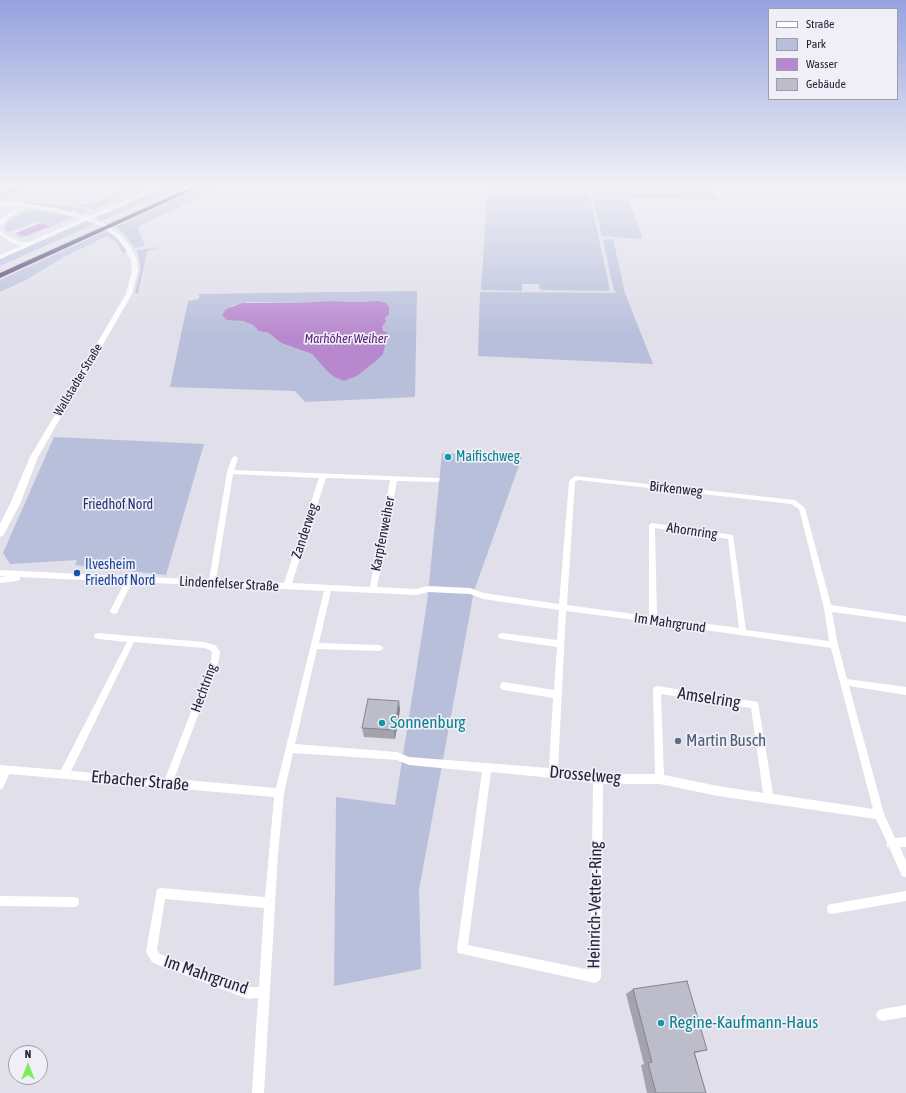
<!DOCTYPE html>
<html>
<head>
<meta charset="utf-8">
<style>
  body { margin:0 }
  #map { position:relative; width:906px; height:1093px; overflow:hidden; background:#e0dfea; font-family:"Asap Condensed",sans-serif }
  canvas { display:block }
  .legend { position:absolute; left:768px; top:8px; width:130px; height:92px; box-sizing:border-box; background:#f0eff7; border:1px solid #a09dab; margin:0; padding:5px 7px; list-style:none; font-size:12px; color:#272139 }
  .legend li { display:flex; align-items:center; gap:8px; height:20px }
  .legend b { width:20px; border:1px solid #a09dab }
  .north { position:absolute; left:8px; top:1045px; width:40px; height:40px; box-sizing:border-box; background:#f0eff7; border:1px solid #a09dab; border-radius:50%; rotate:0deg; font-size:11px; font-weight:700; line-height:16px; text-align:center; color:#272139 }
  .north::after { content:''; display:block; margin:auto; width:14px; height:18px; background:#7aed5a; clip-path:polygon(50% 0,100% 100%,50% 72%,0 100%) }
</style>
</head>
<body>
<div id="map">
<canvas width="906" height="1093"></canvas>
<ul class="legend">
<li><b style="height:5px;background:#fff"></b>Straße</li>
<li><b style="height:11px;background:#b8bfdb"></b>Park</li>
<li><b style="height:11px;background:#b888ce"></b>Wasser</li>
<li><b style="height:11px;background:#bdbccb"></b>Gebäude</li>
</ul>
<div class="north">N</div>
</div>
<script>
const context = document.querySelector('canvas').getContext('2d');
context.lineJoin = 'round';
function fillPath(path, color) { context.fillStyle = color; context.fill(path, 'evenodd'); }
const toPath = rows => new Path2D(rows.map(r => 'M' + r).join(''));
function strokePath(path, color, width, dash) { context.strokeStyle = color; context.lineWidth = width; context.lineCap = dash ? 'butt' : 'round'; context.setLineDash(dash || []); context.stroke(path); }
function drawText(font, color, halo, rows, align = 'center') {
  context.font = font + ' "Asap Condensed",sans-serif'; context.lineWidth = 3.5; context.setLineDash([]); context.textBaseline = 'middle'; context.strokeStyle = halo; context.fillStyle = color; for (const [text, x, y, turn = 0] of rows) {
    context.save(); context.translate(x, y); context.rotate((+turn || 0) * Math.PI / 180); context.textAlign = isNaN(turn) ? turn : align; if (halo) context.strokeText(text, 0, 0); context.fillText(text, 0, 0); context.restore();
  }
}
fillPath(toPath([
  [21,184,35,184,0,200,0,193],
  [127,184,138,184,145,187,94,209,76,206,110,197,114,192],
  [172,184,185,184,0,266,0,259,87,221,91,223,99,220,95,218],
  [196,184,198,184,0,274,18,264],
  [209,184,227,184,139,226,138,229,145,246,135,248,121,231,115,227],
  [488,184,587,184,610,290,607,291,542,290,539,288,539,284,522,284,522,291,481,290],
  [590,184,707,184,717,200,593,196],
  [593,197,627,198,642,235,641,239,602,236],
  [23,202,68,206,87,210,87,212,83,214,72,210,69,212,21,204],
  [34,210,69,216,74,217,28,236,20,237,14,234,17,234,25,236,51,225,39,221,12,231,7,232,5,230,5,227,7,223,12,218,28,211],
  [106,231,113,234,120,241,128,252,123,253,116,242,107,236,64,257,26,280,0,292,0,280],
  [613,239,625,293,653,364,478,356,480,292,618,293,614,291,603,240],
  [163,247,149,250,147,252,138,293,135,293,141,268,137,250],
  [408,291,417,291,415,397,305,402,295,391,170,387,188,301,199,299,199,294],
  [331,301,352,302,370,301,383,331,375,362,357,376,344,381,334,377,326,370,312,354,281,343,269,333,259,331,253,325,243,321,226,309,234,305,248,302,294,303],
  [54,437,204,444,166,575,75,565,77,560,10,564,3,553],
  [442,453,522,457,474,591,419,890,421,969,334,986,336,797,395,805,427,603]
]), '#b8bfdb');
fillPath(toPath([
  [41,223,50,226,25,236,16,233],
  [331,301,352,302,378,301,386,303,389,307,389,314,385,318,386,322,382,326,383,331,388,333,383,354,375,362,357,376,344,381,334,377,326,370,312,354,281,343,269,333,259,331,253,325,243,321,227,320,222,315,226,309,242,303,294,303]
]), '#b888ce');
fillPath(toPath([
  [235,456,238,458,234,470,439,478,440,480,437,482,397,481,377,587,416,589,428,586,470,588,484,593,559,604,569,481,575,476,795,500,805,508,831,605,906,616,906,622,832,612,838,645,847,679,906,687,906,695,849,686,884,814,895,838,906,837,906,847,900,847,906,861,906,877,902,876,889,847,887,847,887,842,876,819,718,796,660,784,603,784,601,977,599,981,595,983,458,953,457,949,482,772,409,765,397,760,293,753,284,793,278,854,264,1093,252,1093,258,998,248,999,156,964,152,962,146,952,157,889,161,888,265,897,274,797,9,774,3,788,0,790,0,765,61,770,127,642,98,639,95,638,94,636,95,634,98,633,204,642,215,645,220,651,219,660,174,779,276,788,324,591,132,582,117,613,114,614,111,613,110,611,125,582,20,577,20,580,17,581,0,583,0,577,8,576,0,576,0,570,209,580,227,472,232,458,235,456],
  [233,474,319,478,284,583,216,580,233,474],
  [326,478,390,480,370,587,292,583,326,478],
  [578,480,791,504,799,509,824,608,829,641,746,630,733,535,652,523,649,525,649,616,567,605,575,482,578,480],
  [655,528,728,539,739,628,657,617,655,528],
  [331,591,416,595,428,592,470,594,483,599,559,610,557,640,502,633,499,634,498,636,499,638,502,639,557,647,554,690,504,682,501,683,500,686,501,689,504,690,553,698,549,768,409,757,397,752,295,744,317,649,379,651,382,650,383,648,382,646,379,645,319,643,331,591],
  [566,611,650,622,653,624,656,623,831,648,873,809,773,794,758,702,657,686,654,687,653,690,655,774,596,774,558,769,566,611],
  [134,642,204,648,210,650,212,652,211,660,165,779,71,771,134,642],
  [661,694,751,708,763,793,718,786,664,775,661,694],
  [491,772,553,778,593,783,590,970,468,945,491,772],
  [165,899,264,908,259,987,248,987,160,954,157,950,165,899],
  [906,891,906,901,832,914,828,913,827,909,828,905,832,904,906,891],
  [0,896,74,897,78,898,79,902,78,906,74,907,0,906,0,896],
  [906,1005,906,1017,882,1021,878,1019,876,1015,878,1011,882,1009,906,1005]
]), '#fff');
fillPath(toPath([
  [167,184,172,184,92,219,105,224,120,235,130,246,137,260,138,271,132,294,38,457,20,504,3,536,0,537,0,524,10,504,30,457,126,294,132,271,131,260,124,247,116,237,101,226,87,220,0,259,0,255,21,246,11,242,0,235,0,231,15,240,22,242,29,242,82,219,56,212,28,207,9,217,0,227,0,221,5,215,22,206,0,206,0,202,18,202,56,208,87,217,167,184]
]), '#fff');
fillPath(toPath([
  [199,184,206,184,0,278,0,273,199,184]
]), '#402e65');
fillPath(toPath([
  [400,710,395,739,364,737,362,728],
  [633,989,707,1050,695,1053,706,1093,647,1093,641,1065,644,1064,626,994]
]), '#a3a2af');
fillPath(toPath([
  [399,701,400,710,395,739,394,730]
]), '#84848e');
const building = toPath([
  [368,699,399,701,394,730,362,728,368,699],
  [687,981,707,1050,694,1052,706,1093,656,1093,648,1063,652,1062,633,989,687,981]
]);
fillPath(building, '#bdbccb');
strokePath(building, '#84848e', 1);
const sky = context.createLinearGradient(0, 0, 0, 337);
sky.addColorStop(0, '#95a2de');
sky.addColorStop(0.55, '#f1f1f6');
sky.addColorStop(1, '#f1f1f600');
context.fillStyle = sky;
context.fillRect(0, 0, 906, 337);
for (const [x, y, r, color] of [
  [448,457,4,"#0f9aa8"],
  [77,573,4,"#1a4fb4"],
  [382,723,4,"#0f9aa8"],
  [678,741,4,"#5c6f8a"],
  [661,1023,4,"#0f9aa8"]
]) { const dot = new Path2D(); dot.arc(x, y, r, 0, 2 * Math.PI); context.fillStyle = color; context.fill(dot); strokePath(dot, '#f0eff7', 1.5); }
drawText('12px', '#272139', '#f0eff7', [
  ["Wallstadter Straße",78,380,-59]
]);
drawText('italic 13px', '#591d73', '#f0eff7', [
  ["Marhöher Weiher",346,339]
]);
drawText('14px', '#0d838f', '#f0eff7', [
  ["Maifischweg",456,457]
], 'left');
drawText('14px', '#272139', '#f0eff7', [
  ["Birkenweg",676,489,6],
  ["Zanderweg",305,531,-72],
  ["Ahornring",692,531,8],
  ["Karpfenweiher",383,534,-79],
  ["Lindenfelser Straße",229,584,3],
  ["Im Mahrgrund",670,623,8],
  ["Hechtring",204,688,-70]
]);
drawText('14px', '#2c326f', '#f0eff7', [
  ["Friedhof Nord",118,505]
]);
drawText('14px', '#164399', '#f0eff7', [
  ["Ilvesheim",85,565],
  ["Friedhof Nord",85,581]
], 'left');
drawText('17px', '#272139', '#f0eff7', [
  ["Amselring",709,698,9],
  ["Drosselweg",585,775,5],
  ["Erbacher Straße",140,781,5],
  ["Heinrich-Vetter-Ring",595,905,-89],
  ["Im Mahrgrund",206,975,19]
]);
drawText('17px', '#0d838f', '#f0eff7', [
  ["Sonnenburg",390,723],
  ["Regine-Kaufmann-Haus",669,1023]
], 'left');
drawText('17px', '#4e5e75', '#f0eff7', [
  ["Martin Busch",686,741]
], 'left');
</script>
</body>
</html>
